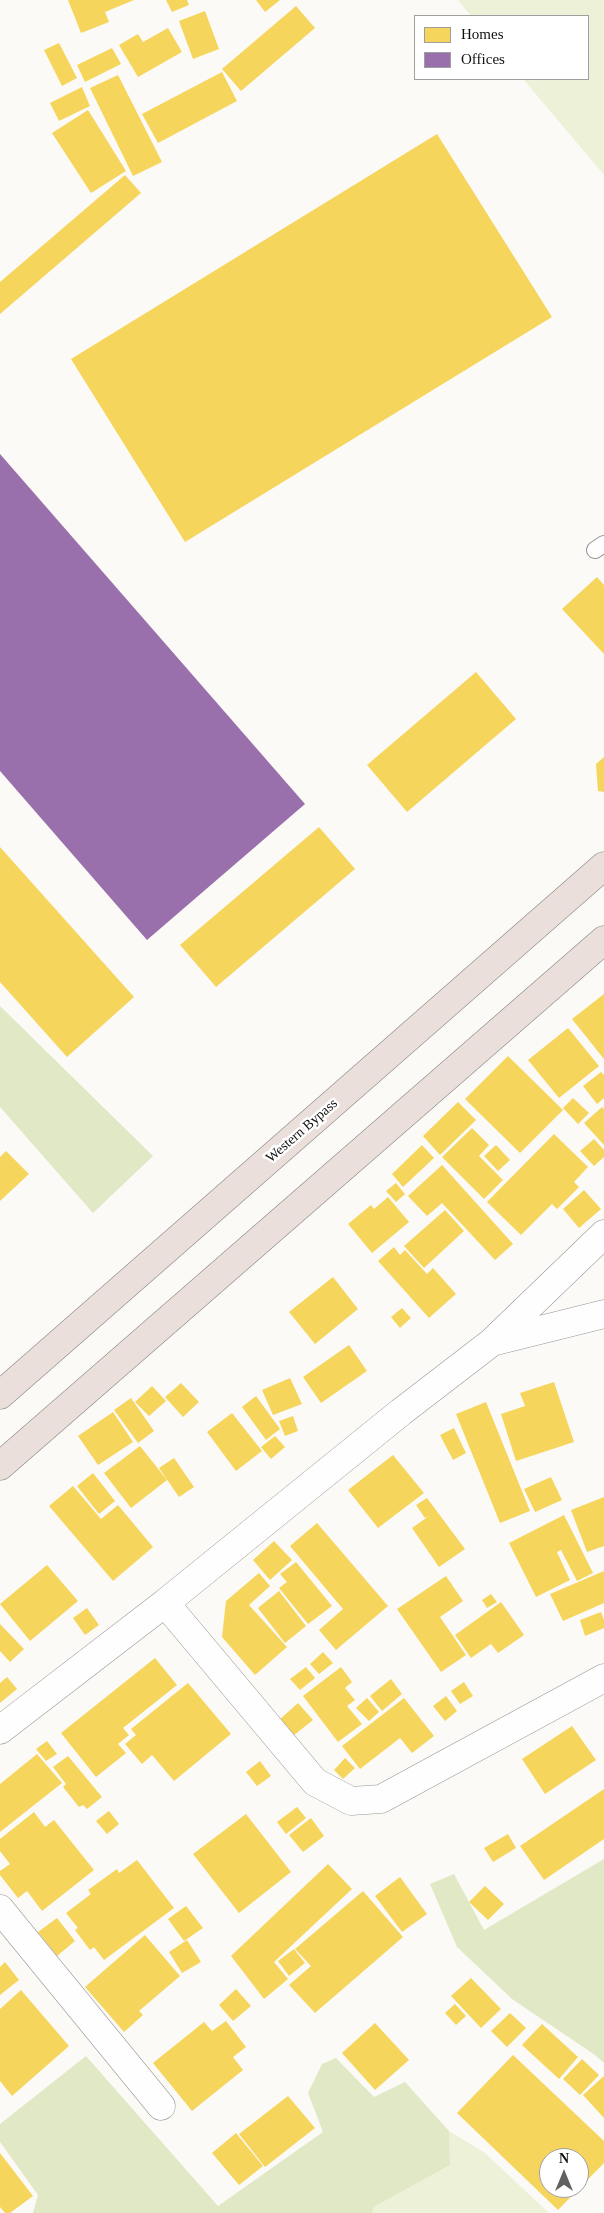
<!DOCTYPE html>
<html>
<head>
<meta charset="utf-8">
<style>
  body { margin:0 }
  #map { position:relative; width:604px; height:2213px; overflow:hidden; background:#fcfaf7; font-family:Georgia,serif }
  canvas { display:block }
  .legend { position:absolute; left:414px; top:15px; width:175px; height:65px; box-sizing:border-box; background:#fff; border:1px solid #9f9f9f; margin:0; padding:6px 9px; list-style:none; font-size:15px; color:#101010 }
  .legend li { display:flex; align-items:center; gap:10px; height:25px }
  .legend b { width:25px; border:1px solid #9f9f9f }
  .north { position:absolute; left:539px; top:2148px; width:50px; height:50px; box-sizing:border-box; background:#fff; border:1px solid #9f9f9f; border-radius:50%; rotate:0deg; font-size:14px; font-weight:700; line-height:20px; text-align:center; color:#101010 }
  .north::after { content:''; display:block; margin:auto; width:18px; height:22px; background:#636261; clip-path:polygon(50% 0,100% 100%,50% 72%,0 100%) }
</style>
</head>
<body>
<div id="map">
<canvas width="604" height="2213"></canvas>
<ul class="legend">
<li><b style="height:14px;background:#f6d55c"></b>Homes</li>
<li><b style="height:14px;background:#9970ab"></b>Offices</li>
</ul>
<div class="north">N</div>
</div>
<script>
const context = document.querySelector('canvas').getContext('2d');
context.lineJoin = 'round';
function fillPath(path, color) { context.fillStyle = color; context.fill(path, 'evenodd'); }
const toPath = rows => new Path2D(rows.map(r => 'M' + r).join(''));
function strokePath(path, color, width, dash) { context.strokeStyle = color; context.lineWidth = width; context.lineCap = dash ? 'butt' : 'round'; context.setLineDash(dash || []); context.stroke(path); }
function drawText(font, color, halo, rows, align = 'center') {
  context.font = font + ' Georgia,serif'; context.lineWidth = 5; context.setLineDash([]); context.textBaseline = 'middle'; context.strokeStyle = halo; context.fillStyle = color; for (const [text, x, y, turn = 0] of rows) {
    context.save(); context.translate(x, y); context.rotate((+turn || 0) * Math.PI / 180); context.textAlign = isNaN(turn) ? turn : align; if (halo) context.strokeText(text, 0, 0); context.fillText(text, 0, 0); context.restore();
  }
}
fillPath(toPath([
  [458,0,604,0,604,175,523,79,588,79,588,16,471,16],
  [449,2131,485,2153,549,2213,372,2213,374,2207,450,2165]
]), '#edf1d8');
fillPath(toPath([
  [0,1006,153,1156,93,1213,0,1107],
  [604,1859,604,2063,595,2055,512,1999,457,1947,430,1884,454,1874,484,1930],
  [86,2056,218,2206,323,2132,308,2093,322,2064,336,2058,374,2097,405,2082,449,2131,450,2165,374,2207,372,2213,33,2213,38,2195,0,2142,0,2124]
]), '#e0e8c6');
fillPath(toPath([
  [68,0,134,0,105,12,109,22,81,33],
  [166,0,187,0,189,5,172,12],
  [256,0,280,0,265,12],
  [296,6,315,28,241,91,222,69],
  [205,11,219,49,193,59,179,21],
  [168,28,182,52,138,77,119,45,138,34,143,42],
  [59,43,77,78,62,86,44,50],
  [112,48,121,64,85,82,77,65],
  [222,72,237,101,158,143,142,114],
  [118,75,162,162,133,176,90,88],
  [82,87,90,106,59,121,50,103],
  [88,110,126,171,91,193,52,133],
  [437,134,552,317,185,542,71,359],
  [125,175,141,193,0,314,0,282],
  [597,577,604,585,604,654,562,609],
  [476,672,516,719,407,812,367,765],
  [604,757,604,792,598,791,596,764],
  [319,827,355,869,216,987,180,945],
  [0,847,134,997,67,1057,0,982],
  [604,994,604,1059,572,1019],
  [568,1028,599,1066,559,1098,528,1060],
  [508,1056,563,1110,520,1153,465,1099],
  [601,1072,604,1075,604,1098,597,1104,583,1086],
  [573,1098,589,1113,578,1124,563,1108],
  [458,1102,476,1120,440,1155,423,1136],
  [602,1107,604,1109,604,1145,584,1123],
  [472,1128,489,1145,479,1156,503,1180,484,1199,442,1157],
  [554,1134,588,1167,574,1182,579,1187,557,1209,552,1204,521,1235,487,1202],
  [594,1139,604,1150,604,1157,594,1166,580,1151],
  [422,1145,434,1158,403,1187,392,1174],
  [496,1145,510,1160,498,1171,484,1156],
  [6,1151,29,1174,0,1201,0,1157],
  [442,1165,513,1244,495,1260,442,1203,427,1216,408,1196],
  [396,1183,405,1194,396,1202,386,1191],
  [584,1190,601,1209,579,1228,563,1209],
  [388,1197,409,1222,372,1253,348,1224,371,1205,374,1209],
  [445,1210,464,1231,424,1268,404,1246],
  [394,1247,400,1255,405,1250,427,1274,433,1268,456,1294,429,1318,378,1261],
  [333,1277,358,1309,315,1344,289,1312],
  [402,1308,411,1318,400,1328,391,1317],
  [349,1345,367,1371,321,1403,303,1377],
  [290,1378,302,1404,273,1415,262,1390],
  [554,1382,574,1442,516,1461,501,1414,525,1406,520,1393],
  [181,1383,199,1402,183,1417,165,1397],
  [152,1386,166,1401,149,1416,135,1402],
  [256,1396,280,1429,266,1440,242,1407],
  [131,1398,154,1431,138,1443,114,1410],
  [486,1402,530,1511,500,1523,456,1414],
  [113,1412,133,1442,98,1465,78,1436],
  [232,1413,262,1451,236,1471,207,1432],
  [293,1416,298,1431,285,1436,279,1421],
  [454,1428,466,1453,453,1460,440,1435],
  [275,1436,285,1447,271,1459,261,1447],
  [140,1446,167,1480,131,1508,104,1473],
  [393,1455,424,1493,378,1528,348,1490],
  [174,1458,194,1487,179,1497,159,1468],
  [93,1473,115,1501,99,1514,77,1486],
  [551,1477,562,1500,535,1512,524,1489],
  [73,1486,101,1519,118,1505,153,1547,113,1581,49,1506],
  [604,1497,604,1546,587,1552,571,1510],
  [427,1498,465,1549,439,1567,412,1528,429,1516,425,1518,416,1505],
  [564,1515,593,1573,577,1581,561,1550,557,1552,570,1580,536,1597,509,1543],
  [317,1523,388,1606,336,1650,319,1630,343,1609,290,1546],
  [274,1541,292,1560,270,1580,253,1560],
  [296,1562,332,1606,308,1624,279,1588,287,1582,280,1574],
  [47,1565,78,1601,30,1641,0,1604],
  [604,1571,604,1603,563,1621,550,1594],
  [259,1573,270,1586,249,1605,287,1647,255,1675,222,1637,226,1601],
  [446,1576,463,1601,440,1617,466,1655,441,1672,397,1609],
  [279,1591,306,1626,285,1643,258,1608],
  [491,1594,497,1602,487,1608,482,1600],
  [501,1602,524,1635,498,1653,491,1644,471,1658,455,1635],
  [87,1608,99,1625,85,1635,73,1618],
  [601,1612,604,1620,604,1628,585,1636,580,1620],
  [0,1624,24,1649,10,1662,0,1651],
  [323,1652,333,1663,319,1674,310,1664],
  [155,1658,177,1685,123,1728,129,1735,118,1744,126,1753,96,1777,61,1733],
  [306,1667,315,1678,300,1690,290,1679],
  [341,1667,352,1682,345,1688,355,1700,347,1706,362,1724,338,1742,303,1696],
  [7,1677,17,1689,0,1703,0,1683],
  [391,1679,402,1694,382,1711,370,1696],
  [464,1682,473,1696,460,1704,451,1691],
  [188,1683,231,1734,174,1781,152,1755,142,1764,125,1744,136,1735,131,1729],
  [446,1696,457,1711,445,1721,433,1706],
  [367,1698,379,1712,369,1721,356,1708],
  [404,1698,434,1736,412,1753,400,1738,360,1769,342,1746],
  [298,1703,313,1720,293,1736,279,1720],
  [572,1726,596,1760,545,1794,522,1759],
  [47,1741,57,1754,46,1761,36,1749],
  [37,1754,62,1783,0,1832,0,1784],
  [68,1756,102,1797,87,1809,83,1805,79,1807,63,1787,66,1784,53,1767],
  [345,1758,355,1768,343,1779,334,1770],
  [260,1761,271,1776,257,1786,246,1772],
  [604,1789,604,1839,544,1880,520,1846],
  [297,1807,306,1818,286,1834,277,1822],
  [109,1811,119,1824,107,1834,96,1821],
  [34,1812,45,1827,54,1820,94,1870,42,1911,27,1891,18,1898,0,1875,0,1871,10,1864,0,1851,0,1839],
  [246,1814,291,1872,239,1913,193,1854],
  [311,1818,324,1836,303,1852,289,1835],
  [508,1834,516,1848,493,1862,484,1848],
  [137,1860,174,1908,104,1960,94,1947,90,1950,75,1930,78,1928,66,1913,91,1894,88,1890,117,1869,119,1873],
  [328,1864,352,1889,274,1962,288,1979,264,1999,231,1956],
  [400,1877,427,1914,402,1932,375,1896],
  [485,1886,504,1904,488,1920,469,1902],
  [363,1891,403,1937,315,2013,289,1985,311,1966,295,1949],
  [186,1906,203,1928,184,1941,168,1919],
  [57,1918,75,1941,57,1956,38,1932],
  [145,1935,180,1976,139,2011,143,2015,124,2032,85,1987],
  [187,1940,201,1962,182,1973,169,1952],
  [294,1949,305,1963,289,1976,278,1961],
  [5,1962,19,1980,0,1995,0,1967],
  [471,1978,501,2009,481,2028,451,1996],
  [236,1989,251,2006,233,2021,219,2005],
  [21,1990,69,2046,12,2096,0,2081,0,2009],
  [455,2004,466,2016,456,2025,445,2013],
  [510,2013,526,2028,507,2047,491,2031],
  [226,2021,246,2047,233,2057,243,2070,192,2111,153,2063,204,2022,212,2031],
  [375,2023,409,2060,375,2090,342,2053],
  [542,2024,578,2057,559,2079,522,2045],
  [513,2055,604,2141,604,2163,558,2210,457,2113],
  [549,2158,579,2158,579,2188,549,2188],
  [582,2059,599,2075,580,2095,563,2079],
  [604,2076,604,2118,583,2095],
  [288,2096,315,2128,265,2167,239,2134],
  [236,2133,263,2166,239,2185,212,2153],
  [0,2153,33,2196,10,2213,5,2213,0,2207]
]), '#f6d55c');
fillPath(toPath([
  [0,454,305,804,147,940,0,771]
]), '#9970ab');
const service = toPath([
  [595,550,604,544]
]);
const minor = toPath([
  [494,1340,604,1234],
  [165,1603,315,1782,351,1801,381,1799,604,1678],
  [0,1730,165,1603,401,1412,492,1342,604,1314],
  [0,1909,161,2106]
]);
const trunk = toPath([
  [0,1395,604,866],
  [0,1466,604,940]
]);
strokePath(service, '#969594', 18);
strokePath(minor, '#969594', 29);
strokePath(trunk, '#848381', 29);
strokePath(service, '#fffefe', 16);
strokePath(minor, '#fffefe', 28);
strokePath(trunk, '#eadfda', 28);
drawText('14px', '#101010', '#fff', [
  ["Western Bypass",302,1131,-41]
]);
</script>
</body>
</html>
